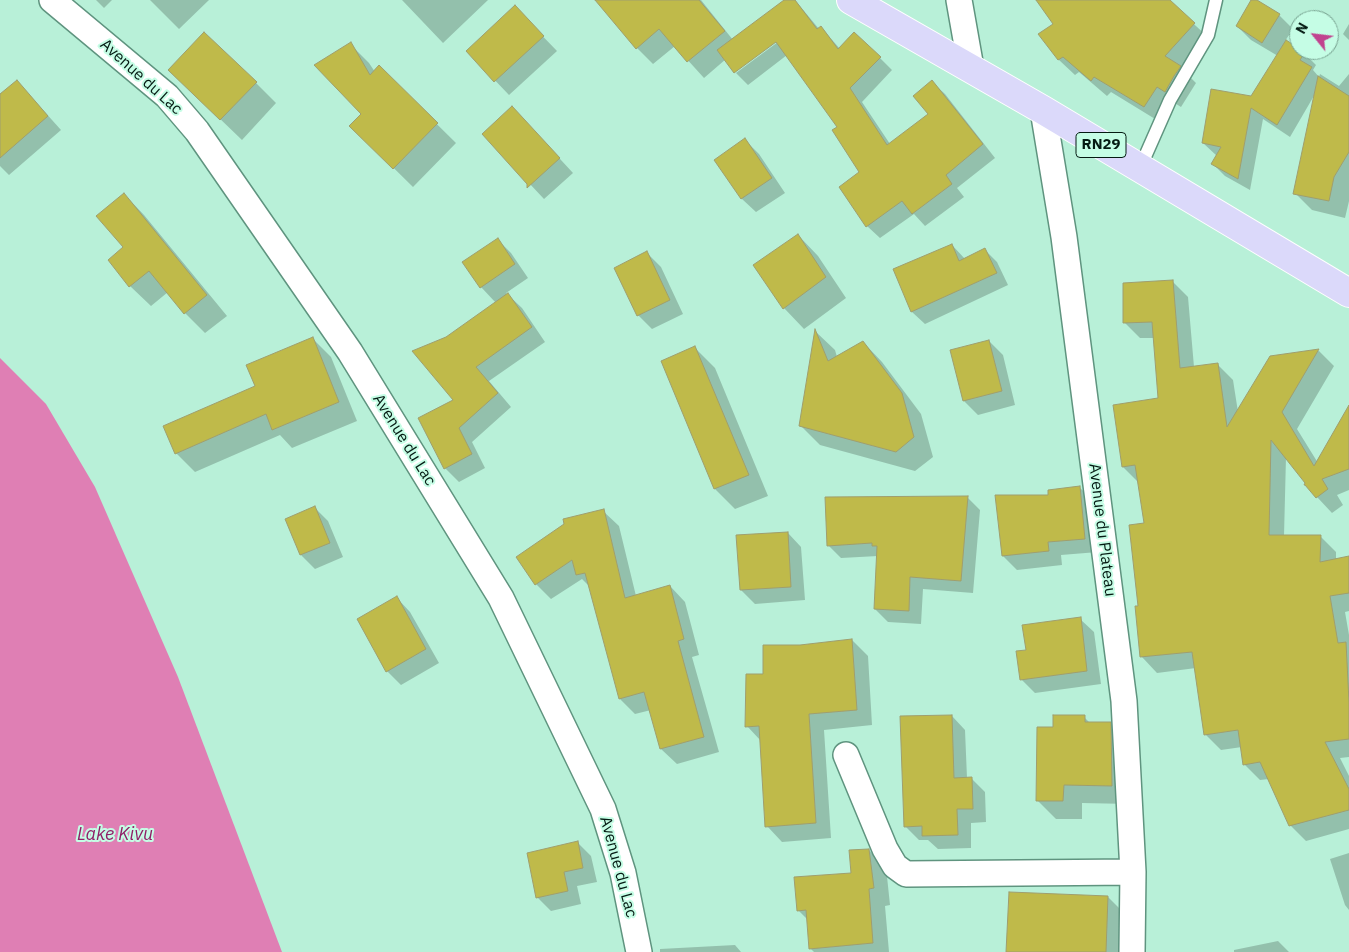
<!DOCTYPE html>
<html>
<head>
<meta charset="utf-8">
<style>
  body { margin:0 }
  #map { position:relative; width:1349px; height:952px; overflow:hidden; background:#b8f0d8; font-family:"IBM Plex Sans",sans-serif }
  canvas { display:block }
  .north { position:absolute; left:1289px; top:10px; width:50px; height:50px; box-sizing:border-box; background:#c5fde5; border:1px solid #78a391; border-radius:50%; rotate:299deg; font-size:14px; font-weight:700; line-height:20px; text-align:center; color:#051b13 }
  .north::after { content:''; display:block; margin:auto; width:18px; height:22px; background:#c1438f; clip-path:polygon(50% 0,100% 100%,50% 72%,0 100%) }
</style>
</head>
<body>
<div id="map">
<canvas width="1349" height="952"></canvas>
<div class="north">N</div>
</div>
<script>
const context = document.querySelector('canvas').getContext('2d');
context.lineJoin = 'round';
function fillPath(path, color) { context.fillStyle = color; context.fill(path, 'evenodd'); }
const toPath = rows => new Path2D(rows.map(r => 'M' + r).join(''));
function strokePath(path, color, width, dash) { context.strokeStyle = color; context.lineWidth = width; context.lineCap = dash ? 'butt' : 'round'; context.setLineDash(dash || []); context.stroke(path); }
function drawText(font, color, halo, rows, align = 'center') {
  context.font = font + ' "IBM Plex Sans",sans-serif'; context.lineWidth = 4; context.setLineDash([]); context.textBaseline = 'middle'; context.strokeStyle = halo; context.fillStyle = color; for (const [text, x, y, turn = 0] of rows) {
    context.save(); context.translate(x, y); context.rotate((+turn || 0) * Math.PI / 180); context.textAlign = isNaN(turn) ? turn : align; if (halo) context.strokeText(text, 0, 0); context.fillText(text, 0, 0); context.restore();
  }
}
fillPath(toPath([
  [0,358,46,404,95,487,178,677,282,952,0,952]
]), '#df7fb4');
fillPath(toPath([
  [96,0,112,0,104,8],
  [150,0,209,0,179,29],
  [402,0,488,0,443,43],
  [603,0,701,0,733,40,786,0,795,0,819,29,821,27,840,49,880,58,892,70,862,102,890,144,930,114,932,82,945,94,995,158,957,188,964,197,925,226,914,214,880,238,867,226,861,173,839,127,787,55,748,85,736,73,782,39,780,37,735,72,726,59,704,78,675,46,653,64,637,48],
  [1037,0,1168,0,1210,39,1183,70,1196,83,1181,107,1173,102,1160,122,1111,92,1107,96,1079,72,1075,75,1059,60,1040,34,1054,24],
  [1253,0,1279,15,1293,29,1285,41,1304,53,1316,65,1313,70,1319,77,1320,74,1339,86,1349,74,1349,201,1345,218,1312,210,1295,193,1315,94,1290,137,1263,119,1250,190,1225,176,1213,164,1217,156,1203,143,1252,98,1278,56,1251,40,1237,26],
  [528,21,557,51,509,95,467,51],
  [1349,24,1349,40,1343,34],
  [350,44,369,63,375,72,379,67,456,143,413,187,351,126,363,114],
  [17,81,61,130,9,175,0,166,0,96],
  [256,83,276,103,242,140,190,90],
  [525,121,573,173,544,199,483,134],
  [745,140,759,154,785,193,756,212,742,199,716,160],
  [124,194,144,215,227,316,205,333,185,313,168,292,151,306,130,286,124,248],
  [798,235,818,256,846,298,804,329,784,308],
  [498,240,511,253,528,278,506,293,522,308,545,342,489,381,511,407,472,442,485,468,459,482,445,468,455,400,447,338,496,303,481,287],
  [952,245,965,259,984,249,997,262,1008,285,925,324,912,312,894,270],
  [647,253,661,267,683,314,652,329,638,315],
  [1172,281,1188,297,1194,367,1217,364,1233,380,1238,412,1271,357,1319,351,1334,366,1297,429,1318,463,1349,408,1349,490,1337,495,1343,505,1332,513,1317,497,1286,457,1284,536,1320,536,1336,552,1336,560,1349,557,1349,611,1345,612,1349,635,1349,757,1340,758,1349,776,1349,829,1306,841,1290,825,1269,779,1260,780,1244,764,1242,747,1221,750,1205,734,1196,668,1157,673,1142,657,1139,607,1146,524,1139,483,1123,467,1114,406,1159,399,1154,338,1140,338,1124,322],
  [816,332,835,350,837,357,863,342,882,362,921,414,933,457,915,471,820,445,801,426],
  [313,339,331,357,357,421,292,448,280,435,195,472,176,453],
  [989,341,1003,355,1015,405,978,415,964,401],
  [695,348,715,368,768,496,735,509,715,489,662,361],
  [1080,488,1094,501,1098,552,1061,555,1062,565,1017,570,1003,556,997,497,1049,496],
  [967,497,980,510,973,593,923,589,921,624,888,622,875,609,878,556,841,558,828,545],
  [315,508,328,521,343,557,315,569,301,555,286,519],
  [603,511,619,526,636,596,670,586,685,602,699,655,692,657,719,752,677,764,661,749,651,710,635,714,620,699,590,587,582,579,551,599,536,584],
  [788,533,801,547,805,600,755,604,741,590],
  [397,598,410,612,439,663,401,685,387,671],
  [1080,619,1094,632,1101,684,1035,693,1021,679,1027,651],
  [852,640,868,656,872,725,824,730,831,838,782,842,767,826,761,741,747,726,800,647],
  [952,716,965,730,967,778,971,778,985,792,986,822,971,823,971,848,938,849,928,840,919,840,906,827],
  [1084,717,1090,723,1110,723,1129,742,1130,804,1082,803,1082,819,1056,819,1037,800,1054,729],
  [578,843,591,856,597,882,577,886,581,904,551,911,537,897],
  [869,850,886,867,890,905,885,906,889,952,814,952,810,948,808,920,798,910,852,874],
  [1349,853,1349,910,1345,905,1330,859],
  [1108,897,1125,914,1123,952,1007,952],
  [1278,941,1289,952,1234,952,1234,950],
  [735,945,741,952,660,952,660,949]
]), '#0003');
const building = toPath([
  [595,0,699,0,725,31,687,62,659,29,636,49,595,0],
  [784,0,795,0,817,29,821,26,838,49,854,32,881,57,850,88,887,145,928,114,913,96,932,80,983,144,946,175,952,184,912,214,902,201,866,227,839,187,859,172,832,130,837,127,776,42,734,73,717,50,784,0],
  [1036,0,1170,0,1195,23,1165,56,1181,66,1174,76,1165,92,1157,87,1144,107,1094,77,1091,81,1063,57,1058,60,1038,34,1053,24,1036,0],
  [1251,0,1257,0,1280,14,1262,43,1236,26,1251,0],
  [515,5,544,36,494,82,466,51,515,5],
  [204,32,257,82,220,120,168,70,204,32],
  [1286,40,1305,52,1300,60,1312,67,1277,125,1251,108,1238,179,1211,164,1221,147,1202,143,1211,89,1251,96,1286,40],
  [351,42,370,75,379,65,438,123,393,169,349,126,361,114,314,65,351,42],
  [1318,76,1349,96,1349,152,1334,177,1329,201,1293,194,1318,76],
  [17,80,48,116,0,158,0,94,17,80],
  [512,106,560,158,527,188,527,184,482,134,512,106],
  [745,138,772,178,741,199,714,160,745,138],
  [124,193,207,295,184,314,149,271,129,287,108,260,123,247,96,216,124,193],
  [798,234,826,277,783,309,753,265,798,234],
  [498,238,515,264,480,288,462,262,498,238],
  [952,244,959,261,985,248,997,273,911,312,893,269,952,244],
  [647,251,670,300,637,316,614,268,647,251],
  [1173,280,1180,368,1218,363,1227,427,1270,356,1319,349,1282,412,1314,466,1349,405,1349,469,1322,479,1328,489,1316,498,1305,485,1304,485,1305,483,1271,440,1269,535,1321,535,1320,562,1349,556,1349,593,1330,596,1338,643,1346,642,1349,702,1349,739,1325,742,1349,789,1349,810,1289,826,1260,762,1243,765,1238,730,1204,735,1192,652,1140,657,1135,606,1138,606,1129,525,1144,523,1135,465,1122,467,1113,405,1158,398,1152,322,1123,323,1123,283,1173,280],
  [508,293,532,327,476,367,498,393,459,428,472,454,444,469,418,418,453,400,412,351,446,337,508,293],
  [815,329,828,361,863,341,902,393,914,437,896,452,799,426,815,329],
  [313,337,339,402,272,430,266,414,175,454,163,426,255,386,246,365,313,337],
  [989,340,1002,391,963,401,950,350,989,340],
  [695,346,749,475,714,489,661,361,695,346],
  [1080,486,1085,539,1048,542,1049,551,1002,556,995,495,1048,495,1048,490,1080,486],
  [968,496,961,581,910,577,909,611,874,609,877,546,872,546,872,543,827,546,825,497,968,496],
  [315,506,330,543,300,555,285,519,315,506],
  [604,509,625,598,670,585,684,639,678,641,704,737,660,749,644,692,619,699,585,573,576,575,572,560,535,585,516,557,564,524,563,519,604,509],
  [788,532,791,587,740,590,736,535,788,532],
  [397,596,426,649,386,672,357,619,397,596],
  [1081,617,1087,671,1020,680,1016,651,1026,650,1022,625,1081,617],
  [852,639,857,710,809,714,816,823,765,827,759,726,745,727,746,674,763,674,763,645,800,645,852,639],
  [952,715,954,778,972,777,973,809,957,809,958,835,922,836,922,826,904,827,900,716,952,715],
  [1053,715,1085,715,1085,722,1111,722,1112,786,1064,785,1063,801,1036,801,1037,727,1053,727,1053,715],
  [578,841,583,868,564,872,568,891,536,898,527,853,578,841],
  [869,849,874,888,869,889,873,943,809,949,806,910,797,911,794,877,851,873,849,850,869,849],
  [1009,892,1108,896,1106,952,1006,952,1009,892]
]);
fillPath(building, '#bfba4a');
strokePath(building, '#9f9e6e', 1);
const lane = toPath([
  [1140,168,1170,100,1208,35,1216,0]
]);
const street = toPath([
  [52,0,167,96,197,131,350,352,501,598,603,809,623,873,639,952],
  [959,0,971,68],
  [1043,110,1064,237,1124,701,1133,872,1132,952],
  [846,755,885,849,895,866,906,874,1133,872]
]);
const primary = toPath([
  [851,0,1043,110,1349,293]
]);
strokePath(lane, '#5f947f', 15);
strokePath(street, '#5f947f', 28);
strokePath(primary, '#fff', 30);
strokePath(lane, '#fff', 12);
strokePath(street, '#fff', 25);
strokePath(primary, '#dbd9fa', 28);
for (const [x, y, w] of [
  [1101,145,50]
]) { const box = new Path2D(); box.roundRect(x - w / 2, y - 12.5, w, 25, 4); context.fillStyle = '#c5fde5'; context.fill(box); strokePath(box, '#051b13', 1); }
drawText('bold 15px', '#051b13', null, [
  ["RN29",1101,145]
]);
drawText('16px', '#051b13', '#c5fde5', [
  ["Avenue du Lac",141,77,42],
  ["Avenue du Lac",404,440,58],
  ["Avenue du Plateau",1102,530,83],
  ["Avenue du Lac",618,867,75]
]);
drawText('italic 18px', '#901f67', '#c5fde5', [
  ["Lake Kivu",115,835]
]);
</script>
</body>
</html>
